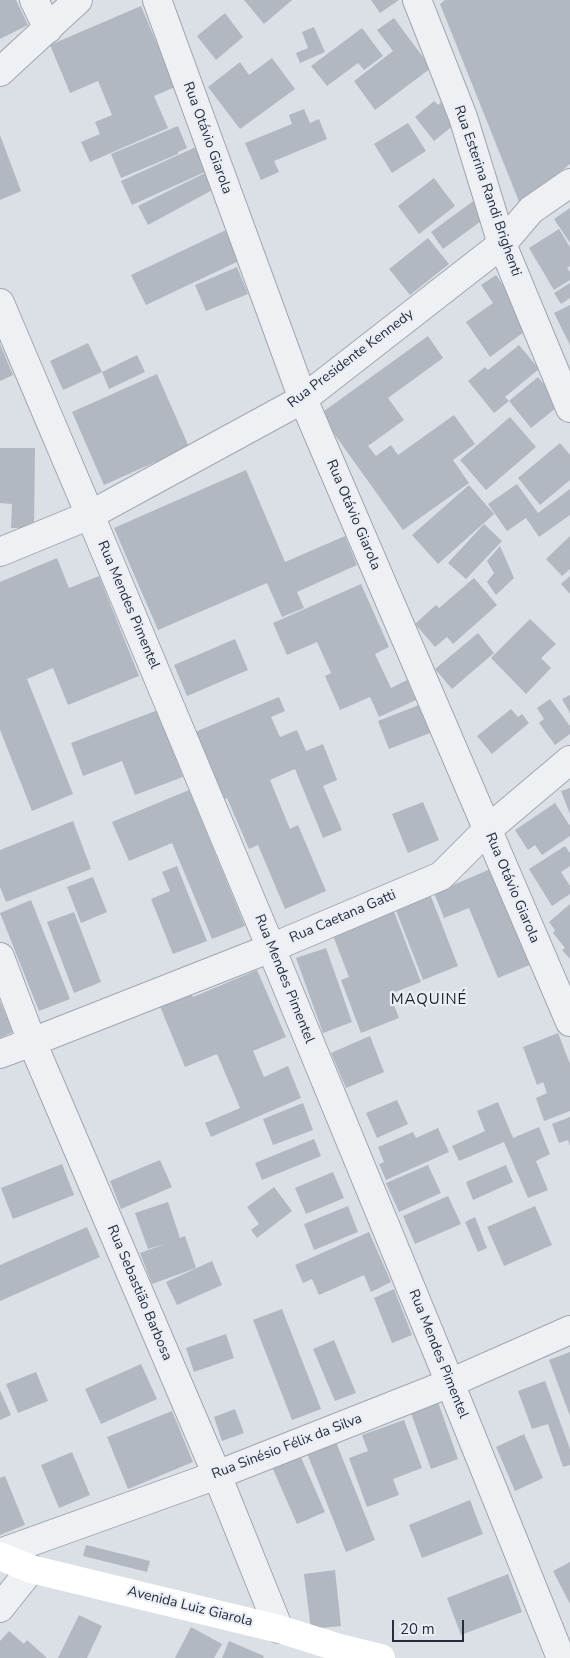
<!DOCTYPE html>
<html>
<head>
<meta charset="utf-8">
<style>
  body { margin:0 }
  #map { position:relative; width:570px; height:1658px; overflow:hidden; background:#dbdfe6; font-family:"Nunito Sans",sans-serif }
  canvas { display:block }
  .scale { position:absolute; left:392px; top:1620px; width:72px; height:22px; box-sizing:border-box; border:2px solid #252d3c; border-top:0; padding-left:6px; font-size:15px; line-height:18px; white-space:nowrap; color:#252d3c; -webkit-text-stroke:4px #eaeef4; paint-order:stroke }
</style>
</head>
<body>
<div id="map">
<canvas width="570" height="1658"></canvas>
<div class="scale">20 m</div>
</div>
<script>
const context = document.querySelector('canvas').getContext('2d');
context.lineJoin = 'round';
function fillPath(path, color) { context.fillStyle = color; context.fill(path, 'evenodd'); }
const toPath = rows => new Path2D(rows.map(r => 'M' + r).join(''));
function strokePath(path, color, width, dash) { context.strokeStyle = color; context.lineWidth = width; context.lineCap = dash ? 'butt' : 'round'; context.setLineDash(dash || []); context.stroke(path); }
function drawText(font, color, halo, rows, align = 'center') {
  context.font = font + ' "Nunito Sans",sans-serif'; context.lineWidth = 4.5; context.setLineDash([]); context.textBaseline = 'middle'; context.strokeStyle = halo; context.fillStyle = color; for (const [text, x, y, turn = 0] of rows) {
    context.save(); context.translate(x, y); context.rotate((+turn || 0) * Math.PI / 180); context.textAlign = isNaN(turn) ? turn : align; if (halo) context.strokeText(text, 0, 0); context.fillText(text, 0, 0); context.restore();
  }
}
fillPath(toPath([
  [0,0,16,0,28,25,0,39],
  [244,0,292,0,264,24],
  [371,0,399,0,380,13],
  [445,0,570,0,570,164,520,204,440,4],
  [141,6,175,87,154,96,168,128,90,162,81,142,100,134,95,122,112,115,98,81,70,93,50,45],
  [225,13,243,37,216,60,197,36],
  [394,18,431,68,375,110,354,81,393,51,377,30],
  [314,27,325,52,300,63,296,53,308,48,302,32],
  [362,28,383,56,364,70,358,63,327,86,311,66],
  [272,58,295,89,240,129,208,87,240,62,249,75],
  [443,100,460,120,434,141,415,117,434,101,438,105],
  [304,109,310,123,319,119,327,139,274,161,279,172,261,180,245,143,292,124,289,115],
  [408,123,426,151,392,173,374,144],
  [178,126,187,148,178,152,178,154,121,178,111,154],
  [0,135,21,191,0,200],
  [196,147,207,171,132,205,121,181],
  [207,172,216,188,148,225,138,206],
  [434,178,455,206,419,234,398,206],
  [476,199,488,216,443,249,431,232],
  [570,208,570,243,554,219],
  [559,229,570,247,570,266,567,268,570,272,570,280,554,290,529,248],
  [226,230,241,260,146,305,131,275],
  [428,238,449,264,410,295,389,269],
  [237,267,248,294,206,311,195,285],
  [496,275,532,326,490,357,466,322,493,303,481,285],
  [570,283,570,298,561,304,554,293],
  [570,305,570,345,554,313],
  [428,336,443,358,388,398,404,420,368,446,376,456,391,445,398,455,454,415,475,444,453,460,469,483,403,530,320,414],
  [88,343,102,372,63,390,50,361],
  [0,344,13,375,0,381],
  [519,345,539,369,505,397,509,401,494,413,468,381,485,367,488,370],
  [137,355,145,372,109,389,102,372],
  [157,374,189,447,104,485,72,412],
  [538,377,561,404,531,428,509,401],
  [510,417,536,447,486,490,460,460],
  [560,443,570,455,570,480,540,505,518,478],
  [0,448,35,448,34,528,11,528,12,504,0,503],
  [246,470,285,562,345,536,357,565,297,592,304,608,282,617,267,583,158,630,114,528],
  [517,484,538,513,570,489,570,515,539,537,526,518,507,531,488,504],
  [469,485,494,514,438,564,412,535],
  [484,524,502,541,466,579,448,563],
  [570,536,570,569,562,576,546,559],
  [500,546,514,578,496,595,487,582,494,573,487,561],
  [57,558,69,588,99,576,139,676,68,705,53,668,27,679,73,794,32,811,0,730,0,582],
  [570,576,570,594,561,584],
  [474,578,497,605,453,644,447,637,435,647,415,624,436,605,439,608],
  [361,584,389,647,375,654,391,688,407,680,416,700,379,717,370,697,340,710,325,676,331,673,317,642,287,655,273,623],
  [530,619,556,644,541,658,551,668,526,694,491,658],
  [478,633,494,653,452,689,435,669],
  [235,639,248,670,187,696,174,665],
  [570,695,570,713,562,699],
  [279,697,285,711,271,717,280,737,297,730,306,751,323,744,337,780,323,786,342,830,323,838,295,769,270,780,290,829,298,825,326,891,285,909,258,845,249,849,227,798,223,800,195,732],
  [550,699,570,726,570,734,555,745,539,723,544,719,537,708],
  [419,705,430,733,389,749,378,721],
  [511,709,518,717,522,714,529,723,492,754,477,736],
  [158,710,183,777,135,795,122,761,83,776,71,743],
  [570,788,570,814,561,791],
  [189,790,245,926,212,939,172,843,129,861,112,822],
  [423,802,439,840,408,853,392,814],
  [555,803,570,826,570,836,542,855,535,845,528,850,515,830],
  [73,821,91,869,6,902,0,887,0,850],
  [565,846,570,853,570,866,561,872,570,886,570,894,552,906,529,869],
  [177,866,207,941,173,954,151,899,170,891,162,872],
  [493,868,532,964,498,978,469,908,444,918,434,893],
  [93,877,107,912,81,923,67,887],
  [430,894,458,966,423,980,395,908],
  [31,900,70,999,39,1011,0,913],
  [570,904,570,959,562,950,565,948,553,933,555,930,549,922],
  [393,909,421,982,390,994,399,1018,361,1033,341,980,349,977,332,933],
  [74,912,101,982,74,993,47,922],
  [326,948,352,1022,323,1033,296,958],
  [257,970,286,1037,253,1051,264,1077,288,1066,301,1098,211,1137,205,1123,240,1108,217,1054,185,1067,159,1004,190,991,193,997],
  [0,1001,13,1032,0,1038],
  [558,1033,570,1064,570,1111,544,1121,536,1098,547,1093,543,1082,537,1085,523,1047],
  [370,1036,384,1072,346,1088,331,1053],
  [397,1100,408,1124,377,1138,366,1113],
  [498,1102,513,1138,539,1127,550,1154,536,1161,548,1190,528,1198,504,1142,459,1161,452,1146,485,1131,477,1111],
  [303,1103,313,1130,273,1145,263,1119],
  [570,1117,570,1146,568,1140,559,1143,552,1124],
  [438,1128,449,1152,386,1180,379,1164,384,1162,378,1147,413,1132,416,1138],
  [314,1139,321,1156,262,1180,255,1163],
  [160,1160,172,1187,121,1209,110,1181],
  [62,1164,74,1195,13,1219,1,1188],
  [428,1165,441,1193,399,1212,386,1183],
  [506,1165,513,1182,473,1200,466,1182],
  [333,1172,344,1198,306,1214,295,1188],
  [274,1187,292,1211,257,1238,251,1230,259,1224,247,1207],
  [448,1196,461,1224,415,1244,403,1216],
  [168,1202,180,1238,185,1236,196,1268,152,1284,140,1253,165,1244,148,1249,135,1213],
  [348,1206,358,1232,314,1250,304,1224],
  [535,1206,552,1245,504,1266,487,1227],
  [475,1217,487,1248,478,1252,465,1222],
  [87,1227,100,1257,0,1301,0,1265],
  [369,1232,391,1282,371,1292,364,1275,319,1295,312,1279,303,1283,295,1265],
  [212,1261,222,1285,177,1305,166,1282],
  [394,1289,412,1335,392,1343,374,1298],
  [282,1309,321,1409,292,1420,253,1320],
  [226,1334,234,1358,194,1372,186,1348],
  [334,1340,356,1393,335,1401,313,1349],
  [570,1352,570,1416,549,1360],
  [141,1364,157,1399,101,1424,85,1389],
  [36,1372,48,1401,18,1413,6,1384],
  [545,1381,570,1449,570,1465,563,1467,548,1424,532,1429,518,1391],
  [0,1390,11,1415,0,1420],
  [438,1402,458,1459,431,1469,411,1413],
  [235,1409,244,1433,222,1441,214,1417],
  [172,1411,193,1462,128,1489,107,1437],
  [404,1420,422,1468,393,1479,399,1495,367,1507,349,1458,368,1451,362,1435],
  [524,1434,543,1478,515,1491,496,1447],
  [336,1442,375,1540,346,1552,307,1453],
  [72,1452,90,1495,59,1508,41,1465],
  [300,1455,325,1512,297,1524,272,1467],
  [5,1476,25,1525,0,1535,0,1478],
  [470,1500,483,1534,422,1558,409,1525],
  [86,1545,150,1561,147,1572,83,1556],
  [570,1562,570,1604,553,1571],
  [335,1570,341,1626,311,1629,304,1574],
  [508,1574,522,1612,461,1635,447,1598],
  [79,1615,102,1626,87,1658,58,1658],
  [191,1627,222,1644,214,1658,175,1658],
  [9,1631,24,1644,27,1640,47,1658,0,1658,0,1641],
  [229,1641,264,1656,263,1658,222,1658]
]), '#b2b8c2');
const street = toPath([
  [34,0,48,29],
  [157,0,303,399,570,1022],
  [417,0,463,117,502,244,570,408],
  [0,72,78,0],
  [0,303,90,515,271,948,450,1383,561,1658],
  [0,552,90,515,303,399,502,244,531,210,570,183],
  [0,957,32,1042,217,1475,279,1629],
  [0,1054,32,1042,271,948,441,876,487,830,570,760],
  [0,1553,217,1475,450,1383,570,1330],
  [0,1608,31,1569]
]);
strokePath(street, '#a1a6b0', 30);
strokePath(street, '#eef0f4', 28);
strokePath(toPath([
  [0,1556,31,1569,279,1629,340,1648,381,1658]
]), '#fff', 28);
drawText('14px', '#252d3c', '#eaeef4', [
  ["Rua Otávio Giarola",207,138,70],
  ["Rua Esterina Randi Brighenti",487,191,71],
  ["Rua Presidente Kennedy",351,359,-37],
  ["Rua Otávio Giarola",353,515,67],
  ["Rua Mendes Pimentel",128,605,67],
  ["Rua Otávio Giarola",512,888,67],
  ["Rua Caetana Gatti",343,917,-23],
  ["Rua Mendes Pimentel",284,979,68],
  ["Rua Sebastião Barbosa",139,1293,67],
  ["Rua Mendes Pimentel",438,1354,68],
  ["Rua Sinésio Félix da Silva",287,1447,-21],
  ["Avenida Luiz Giarola",190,1607,14]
]);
context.letterSpacing = '1px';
drawText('15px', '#181f2c', '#eaeef4', [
  ["MAQUINÉ",429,1000]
]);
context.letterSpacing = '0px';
</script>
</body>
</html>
